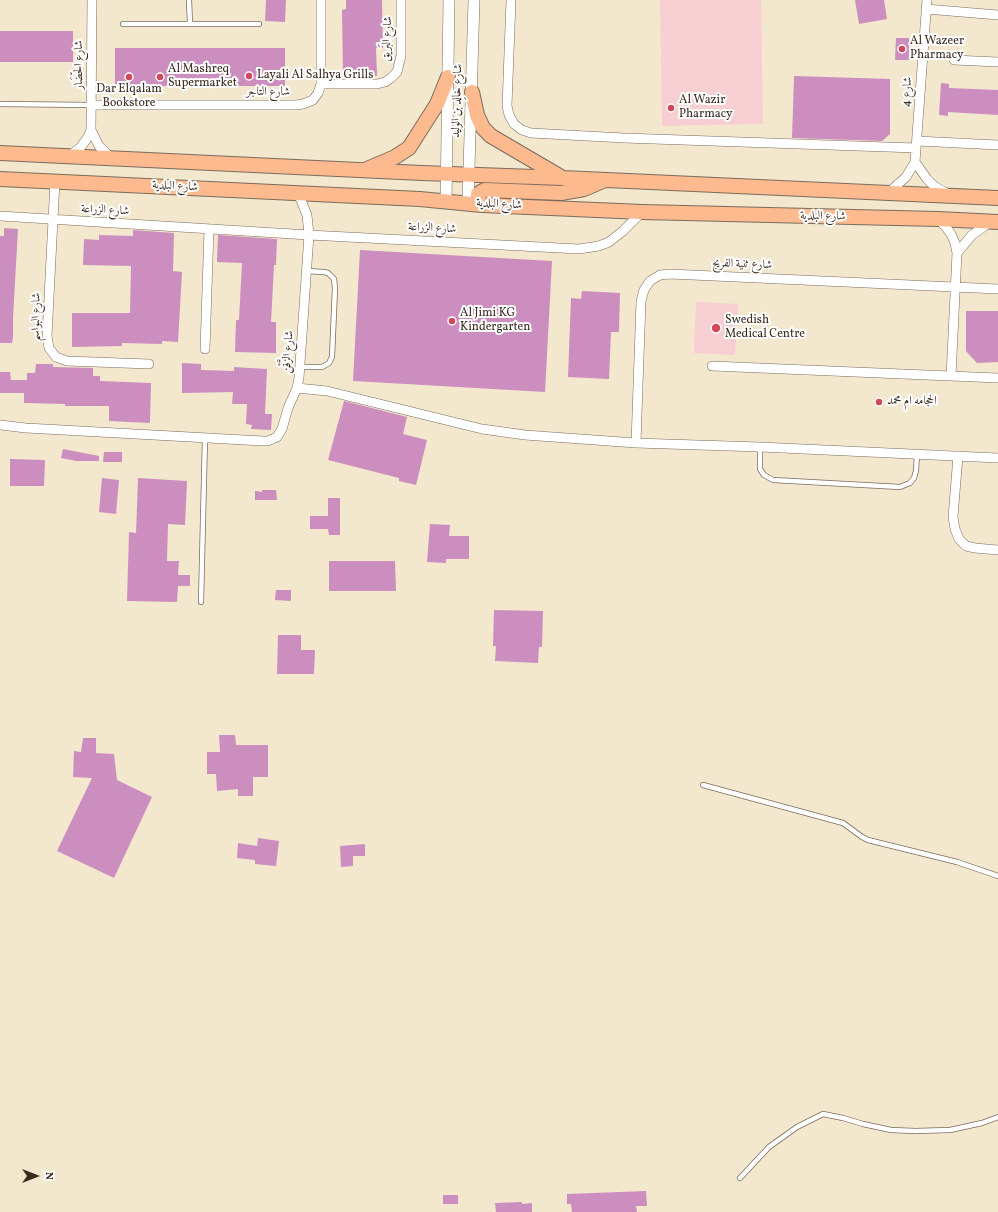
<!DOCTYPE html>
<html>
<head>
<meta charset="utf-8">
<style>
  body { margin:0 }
  #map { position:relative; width:998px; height:1212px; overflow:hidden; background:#f3e7ce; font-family:Vollkorn,serif }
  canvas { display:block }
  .north { position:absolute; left:16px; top:1156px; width:40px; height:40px; -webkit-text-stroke:3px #fff; paint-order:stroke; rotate:90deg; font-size:11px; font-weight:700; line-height:16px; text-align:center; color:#3b2a1e }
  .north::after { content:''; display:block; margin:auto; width:14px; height:18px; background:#3b2a1e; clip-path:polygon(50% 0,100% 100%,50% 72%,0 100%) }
</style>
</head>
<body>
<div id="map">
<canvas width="998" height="1212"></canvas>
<div class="north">N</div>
</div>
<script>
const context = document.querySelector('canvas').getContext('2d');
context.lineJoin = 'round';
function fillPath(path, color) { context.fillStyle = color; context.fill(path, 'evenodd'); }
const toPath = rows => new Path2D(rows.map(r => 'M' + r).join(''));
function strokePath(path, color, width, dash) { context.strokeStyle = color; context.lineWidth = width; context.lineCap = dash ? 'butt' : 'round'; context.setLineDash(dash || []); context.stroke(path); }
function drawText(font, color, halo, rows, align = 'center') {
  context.font = font + ' Vollkorn,Amiri,serif'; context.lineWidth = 4; context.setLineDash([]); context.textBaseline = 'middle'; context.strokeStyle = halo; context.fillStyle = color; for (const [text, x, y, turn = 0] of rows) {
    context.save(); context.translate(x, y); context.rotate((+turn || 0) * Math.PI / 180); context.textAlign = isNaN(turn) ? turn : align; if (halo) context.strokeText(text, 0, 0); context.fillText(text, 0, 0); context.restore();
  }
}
fillPath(toPath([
  [660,0,761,0,763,124,662,126],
  [696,302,738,304,735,355,694,353]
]), '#f7cfd3');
fillPath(toPath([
  [266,0,286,0,285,22,265,21],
  [346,0,382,0,383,48,376,48,377,76,343,76,342,10,346,9],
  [855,0,884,0,887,19,859,24],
  [0,31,73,31,73,62,0,62],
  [896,38,909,38,909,60,895,60],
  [115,48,285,48,285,86,115,86],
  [794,76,890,79,890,134,882,141,792,138],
  [941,83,949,84,949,88,998,90,998,115,948,112,948,116,939,115],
  [4,228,18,229,13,318,13,337,12,343,0,343,0,236,4,236],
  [133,230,174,233,173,271,182,272,178,342,162,341,162,344,122,343,122,346,72,347,72,313,130,313,131,266,83,265,84,239,99,240,99,235,133,236],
  [218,235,277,239,276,265,274,265,271,322,276,322,276,353,235,352,236,320,239,320,242,263,217,262],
  [360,250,552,261,545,392,353,381],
  [582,291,620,293,619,332,611,332,609,379,568,377,571,298,581,299],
  [966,311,998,311,998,362,977,363,966,351],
  [182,363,201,364,201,370,234,371,234,367,267,369,265,414,272,414,271,430,251,429,252,425,246,424,247,404,232,404,233,392,182,393],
  [36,364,53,364,53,367,93,368,93,376,100,376,100,381,151,383,150,423,109,421,109,406,65,406,65,404,24,403,24,393,0,393,0,372,10,372,11,380,27,380,27,373,35,373],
  [344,401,407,417,403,434,427,440,416,485,399,481,399,478,328,460],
  [63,449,99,456,99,461,76,461,61,458],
  [104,452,122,452,122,462,103,462],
  [10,459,45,460,44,486,10,486],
  [102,478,119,480,116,514,99,512],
  [138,478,187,481,185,525,168,524,167,561,179,561,178,575,190,575,190,586,178,586,177,602,127,601,129,532,136,533],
  [262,490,276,490,277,500,255,500,255,491,262,492],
  [328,498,340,498,340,535,329,535,328,529,310,529,310,516,328,516],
  [430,524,450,525,449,536,469,536,469,559,446,559,446,563,427,562],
  [329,561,395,561,396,591,329,591],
  [276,590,291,590,291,601,275,600],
  [494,610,543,611,542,647,539,647,538,663,495,661,496,646,493,646],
  [278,635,301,635,301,650,315,650,314,674,277,674],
  [219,735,235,735,236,745,268,745,268,777,253,777,253,796,238,796,238,789,217,791,216,774,207,774,207,752,220,752],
  [83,738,96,738,96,753,114,754,117,780,152,797,114,878,57,851,92,778,73,777,74,751,81,752],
  [258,838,279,841,276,866,255,864,255,860,237,858,238,843,257,846],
  [365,844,365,856,353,856,353,866,341,867,340,846],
  [646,1191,647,1206,636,1206,637,1212,572,1212,571,1204,567,1204,567,1194],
  [443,1195,458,1195,458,1204,443,1204],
  [522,1202,522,1204,532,1203,532,1212,496,1212,495,1203]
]), '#cc8ebf');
const service = toPath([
  [189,0,190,24],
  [123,24,259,24],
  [0,104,91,105],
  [300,367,322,367,329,363,332,357,335,288,334,279,328,273,324,272,306,271],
  [760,447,760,469,764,475,773,480,900,487,910,483,914,478,916,471,917,454],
  [201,602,205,438],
  [703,785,843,823,862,837,868,840,957,862,998,876],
  [740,1178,769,1147,797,1127,823,1114,843,1118,863,1124,891,1130,915,1131,950,1130,982,1123,998,1117]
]);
const minor = toPath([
  [92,0,91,130,99,146,111,158],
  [511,0,507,106,509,115,514,124,522,130,531,133,624,138,916,148],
  [926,9,998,15],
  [954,60,998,62],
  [321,84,377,84,385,82,391,78,397,72,401,56,401,0],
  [91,105,296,105,303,104,313,100,318,93,321,84,321,0],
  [917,141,998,145],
  [69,156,80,148,88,137,91,130],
  [915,162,927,179,934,186,948,194],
  [55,181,47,336,49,348,56,357,67,361,149,364],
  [888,193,906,177,915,162,927,0],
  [0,216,309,235,579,249,599,246,609,242,623,231,642,212],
  [938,219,945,226,951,234,955,243,957,253,951,376],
  [957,253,972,235,989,223],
  [205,349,209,229],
  [712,366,998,378],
  [297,388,327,391,482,429,525,435,636,443,760,447,998,458],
  [0,425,26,428,263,441,268,441,277,437,282,429,288,408,297,388,299,378,309,235,307,215,298,193],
  [636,443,641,301,644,290,650,281,660,275,670,274,998,289],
  [958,456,953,517,955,529,959,539,966,546,975,548,998,550]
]);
const tertiary = toPath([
  [446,202,449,0],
  [468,203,474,0]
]);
const primary = toPath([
  [472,92,477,115,483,128,491,136,561,177],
  [0,153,422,173,563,178,998,198],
  [367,169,395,157,409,148,437,104,448,77],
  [0,179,420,199,482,205,642,212,938,219,998,222],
  [482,205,478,202,478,194,481,192,485,190,561,193,584,189,603,181]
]);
strokePath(service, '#7b6c5c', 6);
strokePath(minor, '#7b6c5c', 10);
strokePath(tertiary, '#7b6c5c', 12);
strokePath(primary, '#7b6c5c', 16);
strokePath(service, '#fff', 4.5);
strokePath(minor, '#fff', 9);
strokePath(tertiary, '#fff', 11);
strokePath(primary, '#fcba8e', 14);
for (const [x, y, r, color] of [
  [902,49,4,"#d1495b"],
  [249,76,4,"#d1495b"],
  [129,77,4,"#d1495b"],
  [160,77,4,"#d1495b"],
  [671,108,4,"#d1495b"],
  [452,321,4,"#d1495b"],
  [716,328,5,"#d1495b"],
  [879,402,4,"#d1495b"]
]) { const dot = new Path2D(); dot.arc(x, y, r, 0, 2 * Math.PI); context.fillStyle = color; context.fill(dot); strokePath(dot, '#fff', 1.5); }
drawText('12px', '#3b2a1e', '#fff', [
  ["شارع البَريق",388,39,-87],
  ["شارع الحْضَار",80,65,-90],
  ["شارع 4",908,92,-86],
  ["شارع التاجر",268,93],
  ["شارع خالِد بن الوليد",458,101,-88],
  ["شارع البلدية",175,187,3],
  ["شارع البلدية",499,205,3],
  ["شارع الزراعة",105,211,3],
  ["شارع البلدية",823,217,1],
  ["شارع الزراعة",432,229,3],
  ["شارع ثنية الفريج",742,265,2],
  ["شارع البواسم",37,317,-89],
  ["شارع الزَّفْن",289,352,-86]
]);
drawText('12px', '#3b2a1e', '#fff', [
  ["Al Wazeer",910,42],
  ["Pharmacy",910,56],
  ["Al Mashreq",168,70],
  ["Supermarket",168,84],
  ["Layali Al Salhya Grills",257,76],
  ["Dar Elqalam",129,90,"center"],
  ["Bookstore",129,104,"center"],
  ["Al Wazir",679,101],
  ["Pharmacy",679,115],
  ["Al Jimi KG",460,314],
  ["Kindergarten",460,328],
  ["Swedish",725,321],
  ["Medical Centre",725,335],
  ["الحجامه ام محمد",887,402]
], 'left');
</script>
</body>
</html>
